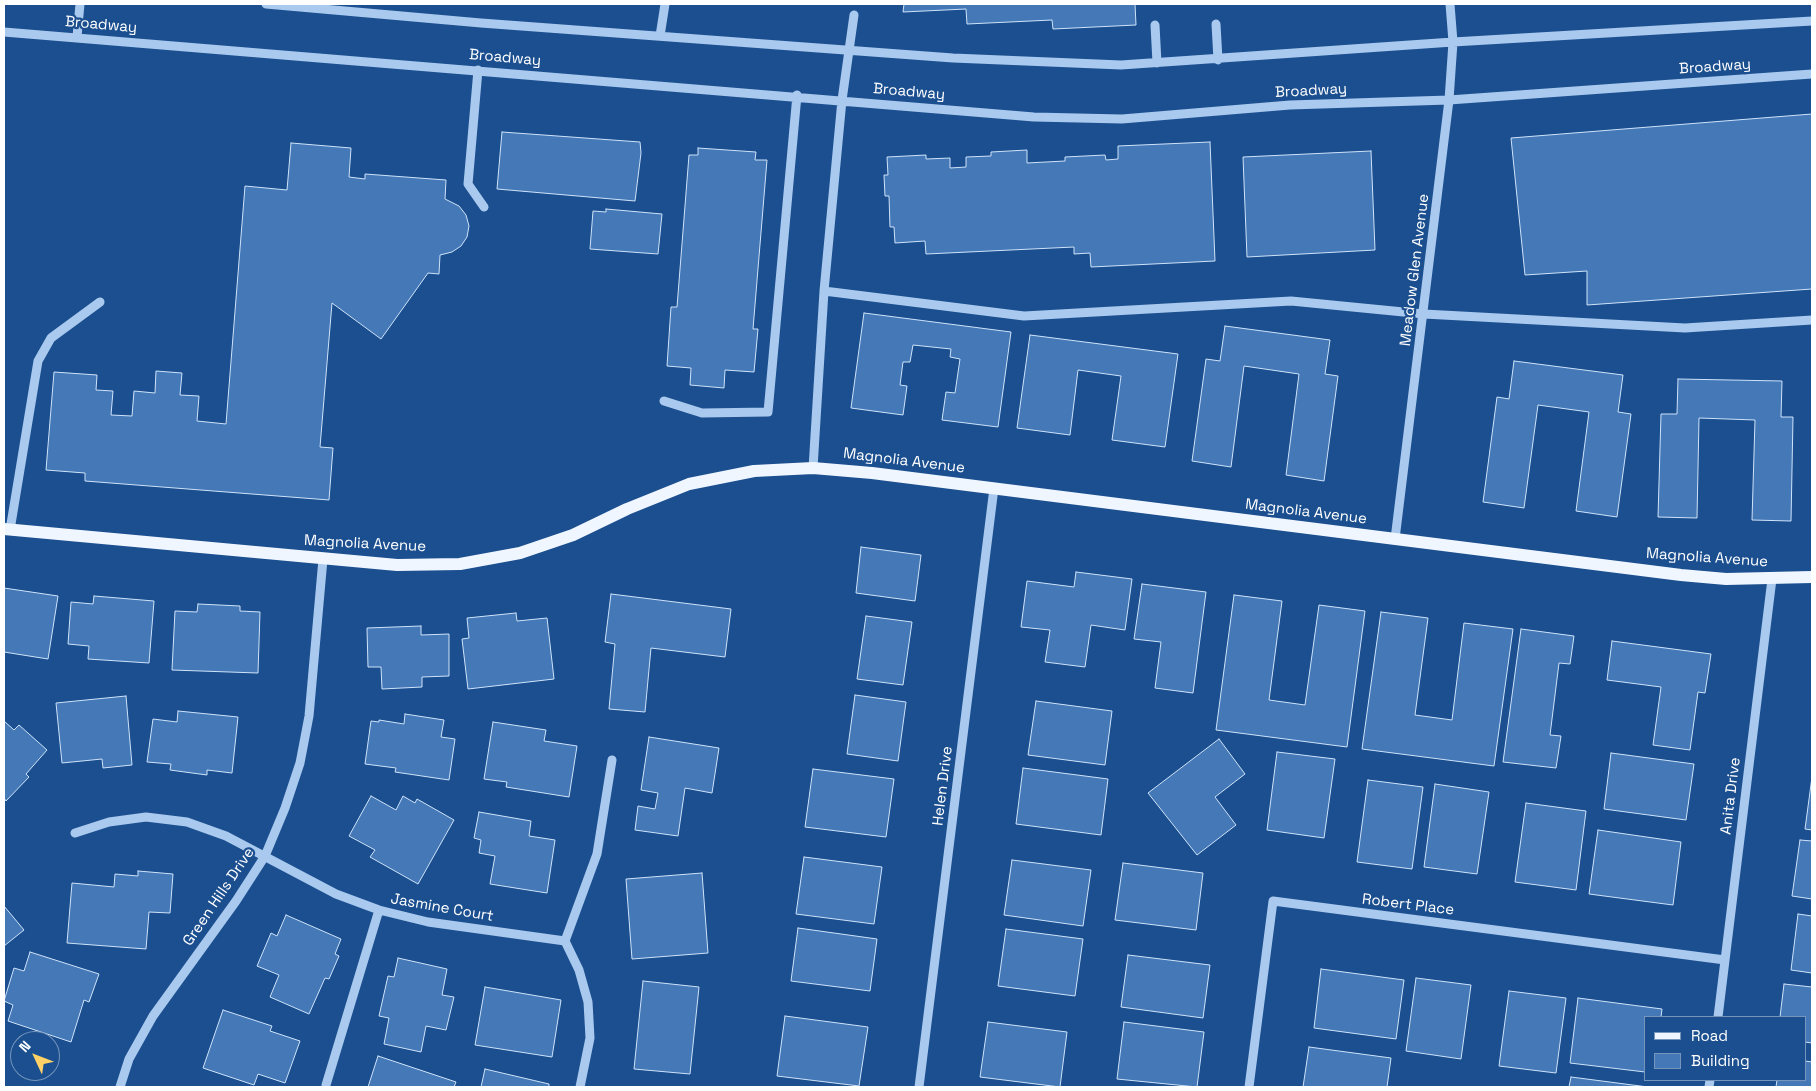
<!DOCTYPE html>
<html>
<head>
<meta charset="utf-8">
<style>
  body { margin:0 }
  #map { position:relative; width:1816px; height:1091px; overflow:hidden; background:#1b4f8f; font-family:"Space Grotesk",sans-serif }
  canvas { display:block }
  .frame { position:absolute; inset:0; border:5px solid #fff; pointer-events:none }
  .legend { position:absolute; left:1644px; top:1016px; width:162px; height:65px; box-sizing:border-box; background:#1b4f8f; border:1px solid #7695bc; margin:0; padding:6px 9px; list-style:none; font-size:15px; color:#fff }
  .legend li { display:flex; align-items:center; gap:10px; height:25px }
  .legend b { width:25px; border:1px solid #7695bc }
  .north { position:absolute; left:10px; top:1031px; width:50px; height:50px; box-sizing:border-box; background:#1b4f8f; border:1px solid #7695bc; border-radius:50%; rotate:313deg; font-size:14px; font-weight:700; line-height:20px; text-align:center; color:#fff }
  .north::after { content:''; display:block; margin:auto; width:18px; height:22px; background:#ffd166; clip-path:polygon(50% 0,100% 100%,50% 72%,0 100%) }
</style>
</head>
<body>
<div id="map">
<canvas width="1816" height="1091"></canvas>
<div class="frame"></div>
<ul class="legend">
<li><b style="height:6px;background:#f0f6ff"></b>Road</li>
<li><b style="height:14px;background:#4478b7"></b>Building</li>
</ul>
<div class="north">N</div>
</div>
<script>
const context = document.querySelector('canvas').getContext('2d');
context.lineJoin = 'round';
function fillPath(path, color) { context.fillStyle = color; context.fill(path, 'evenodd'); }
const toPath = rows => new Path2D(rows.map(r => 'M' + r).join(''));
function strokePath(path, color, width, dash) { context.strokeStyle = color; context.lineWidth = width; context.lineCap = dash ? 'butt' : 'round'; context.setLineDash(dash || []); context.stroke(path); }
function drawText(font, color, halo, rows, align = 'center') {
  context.font = font + ' "Space Grotesk",sans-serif'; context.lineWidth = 4.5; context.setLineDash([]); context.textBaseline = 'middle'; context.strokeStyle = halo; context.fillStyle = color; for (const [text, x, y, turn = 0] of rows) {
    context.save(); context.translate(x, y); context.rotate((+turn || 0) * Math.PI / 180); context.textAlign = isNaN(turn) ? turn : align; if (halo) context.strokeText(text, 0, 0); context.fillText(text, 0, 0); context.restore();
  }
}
const building = toPath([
  [904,4,1135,4,1136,25,1053,29,1052,20,967,24,966,9,903,12,904,4],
  [1812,114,1812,289,1587,305,1587,271,1525,275,1511,138,1812,114],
  [502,132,640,142,641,153,635,201,497,189,502,132],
  [1210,142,1215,261,1091,267,1090,253,1074,254,1074,247,926,254,925,241,895,243,894,227,890,227,889,196,885,196,884,175,888,175,887,157,926,155,926,159,950,158,950,168,966,167,966,157,991,156,991,152,1027,150,1027,163,1065,161,1065,157,1105,155,1106,160,1118,159,1118,146,1210,142],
  [291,143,351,148,349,177,365,179,365,174,446,180,445,199,459,206,466,215,469,226,467,237,461,246,452,252,440,255,439,274,428,273,381,339,332,303,320,447,333,448,329,500,85,481,85,473,46,470,54,372,97,375,96,390,113,391,111,415,132,416,134,391,155,393,156,371,182,373,180,395,199,396,197,421,226,424,245,186,287,190,291,143],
  [698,148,756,152,755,160,767,160,753,329,758,329,754,372,725,370,724,388,690,385,691,368,667,366,671,307,677,307,689,155,698,155,698,148],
  [1371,151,1375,250,1247,257,1243,157,1371,151],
  [606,209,662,214,658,254,590,249,593,211,606,212,606,209],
  [864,313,1011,332,998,427,942,420,946,392,955,393,960,359,950,357,951,349,913,345,910,362,903,362,900,385,907,386,903,415,851,408,864,313],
  [1225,326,1330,340,1325,374,1338,376,1324,481,1286,475,1299,374,1244,366,1231,467,1192,461,1206,359,1220,361,1225,326],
  [1030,335,1178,354,1165,447,1112,440,1121,376,1078,370,1070,435,1017,428,1030,335],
  [1514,361,1623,375,1618,412,1631,414,1617,517,1576,511,1589,412,1538,405,1524,508,1483,502,1497,397,1509,399,1514,361],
  [1678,379,1782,381,1781,417,1793,417,1791,521,1752,520,1755,420,1699,418,1697,518,1658,517,1661,414,1677,414,1678,379],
  [861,547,921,555,915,601,856,593,861,547],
  [1076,572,1132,579,1125,630,1091,625,1085,667,1045,662,1050,630,1021,627,1027,581,1074,587,1076,572],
  [1142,584,1206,592,1193,693,1155,688,1161,642,1134,639,1142,584],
  [4,588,58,596,48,659,4,652,4,588],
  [611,594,731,609,725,657,651,648,645,712,609,709,615,644,605,642,611,594],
  [1234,595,1282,601,1269,700,1305,705,1319,605,1365,611,1347,747,1216,730,1234,595],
  [94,596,154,601,149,663,88,659,89,646,68,644,71,602,93,604,94,596],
  [198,604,240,606,240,611,260,612,258,673,172,670,175,611,197,612,198,604],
  [1381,612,1428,618,1415,715,1452,720,1464,623,1513,629,1494,766,1362,749,1381,612],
  [516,613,517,621,547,618,554,679,468,689,462,639,469,638,467,618,516,613],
  [866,616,912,622,903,685,857,679,866,616],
  [421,626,421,635,449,634,449,676,422,677,422,687,382,689,381,667,368,667,367,628,421,626],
  [1521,629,1574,636,1570,664,1559,663,1550,735,1561,736,1556,768,1503,762,1521,629],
  [1612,641,1711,654,1705,693,1698,692,1690,750,1653,745,1661,687,1607,680,1612,641],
  [855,695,906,702,898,761,847,754,855,695],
  [126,696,132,765,103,768,102,759,62,763,56,703,126,696],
  [1036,701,1112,711,1105,765,1028,755,1036,701],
  [178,711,238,717,232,773,207,770,207,775,170,770,171,764,147,762,153,719,177,722,178,711],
  [405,714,444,720,441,737,455,739,449,780,395,772,396,768,365,764,371,721,379,722,379,720,404,724,405,714],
  [4,721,14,730,19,725,47,750,26,774,29,777,6,801,4,798,4,721],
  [493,722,546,730,544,741,577,746,569,797,506,787,507,782,484,779,493,722],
  [649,737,719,748,712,793,685,788,678,836,635,830,638,806,655,809,658,793,641,790,649,737],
  [1219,739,1245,774,1215,797,1236,825,1197,855,1148,793,1219,739],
  [1277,752,1335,759,1324,838,1267,830,1277,752],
  [1611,753,1694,764,1686,820,1604,809,1611,753],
  [1023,768,1108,779,1101,835,1016,824,1023,768],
  [813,769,894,779,886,837,805,827,813,769],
  [1812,777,1812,830,1805,829,1812,777],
  [1368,780,1423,787,1412,869,1357,862,1368,780],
  [1435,784,1489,792,1477,874,1424,867,1435,784],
  [371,796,396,810,403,796,415,803,417,799,454,820,418,884,370,857,375,850,349,836,371,796],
  [1526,803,1586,811,1576,890,1515,882,1526,803],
  [479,812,531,821,529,836,555,840,547,893,490,884,495,856,479,853,481,840,474,838,479,812],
  [1598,830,1681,842,1673,905,1589,894,1598,830],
  [1800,840,1812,841,1812,899,1792,896,1800,840],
  [804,857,882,867,874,924,796,914,804,857],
  [1012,860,1091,870,1083,926,1004,915,1012,860],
  [1123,863,1203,873,1196,930,1115,920,1123,863],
  [138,871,173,874,170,913,149,912,146,949,67,943,72,883,114,887,115,874,138,876,138,871],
  [702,873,708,953,632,959,626,879,702,873],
  [4,906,24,930,4,946,4,906],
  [1798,914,1812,916,1812,973,1791,970,1798,914],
  [286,915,341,939,335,954,339,956,329,979,325,978,309,1014,270,997,279,975,257,966,271,933,277,936,286,915],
  [798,928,877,939,870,991,791,981,798,928],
  [1006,929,1083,939,1075,996,998,986,1006,929],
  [30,952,99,974,89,1002,84,1000,71,1042,8,1021,13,1005,4,1001,14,968,24,971,30,952],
  [1128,955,1210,965,1203,1018,1121,1007,1128,955],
  [398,958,447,969,442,995,454,997,446,1030,426,1026,421,1052,384,1044,389,1018,379,1016,388,976,394,977,398,958],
  [1321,969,1404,980,1396,1039,1314,1028,1321,969],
  [1416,978,1471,985,1461,1059,1406,1051,1416,978],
  [643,981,699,987,690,1074,634,1069,643,981],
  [1784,984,1812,987,1812,1043,1805,1042,1805,1017,1780,1017,1784,984],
  [485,987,561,1000,552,1057,475,1045,485,987],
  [1509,991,1566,998,1556,1073,1499,1066,1509,991],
  [1578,998,1662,1009,1661,1017,1645,1017,1645,1072,1570,1063,1578,998],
  [223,1010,272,1026,270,1031,300,1041,285,1083,258,1074,254,1085,203,1068,223,1010],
  [785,1016,868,1027,859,1086,777,1076,785,1016],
  [988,1022,1067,1032,1060,1087,980,1077,988,1022],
  [1124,1022,1204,1032,1197,1087,1117,1079,1124,1022],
  [1309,1047,1391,1058,1387,1087,1303,1087,1309,1047],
  [378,1056,456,1082,454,1087,368,1087,378,1056],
  [1805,1061,1812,1062,1812,1087,1776,1087,1777,1080,1805,1080,1805,1061],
  [485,1069,549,1084,549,1087,481,1087,485,1069],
  [1571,1077,1648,1087,1569,1087,1571,1077]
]);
fillPath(building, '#4478b7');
strokePath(building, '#cfe3fa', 1);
strokePath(toPath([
  [266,4,481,23,953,58,1121,65,1453,42,1812,21],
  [1216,24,1218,60],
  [1155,25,1157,63],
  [4,32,1034,117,1122,119,1290,105,1449,100,1812,74],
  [660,36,665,4],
  [77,37,80,4],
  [478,70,468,184,484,207],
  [824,291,1024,316,1291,301,1424,314,1685,328,1812,320],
  [664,401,702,413,768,412,797,95],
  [813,468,824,291,842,100,854,15],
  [10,530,38,361,51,338,100,302],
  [1395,539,1449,100,1453,42,1450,4],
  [75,833,109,822,146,817,187,822,226,836,336,894,379,910,428,922,565,941],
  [1718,1017,1772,579],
  [326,1085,379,910],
  [120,1087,129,1059,153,1016,236,901,265,856,285,808,300,763,309,716,323,559],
  [580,1087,590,1038,588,1002,579,970,565,941,597,854,612,760],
  [919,1087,994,488],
  [1249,1087,1273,901,1725,960],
  [1709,1087,1710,1080]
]), '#a9c9ee', 9);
strokePath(toPath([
  [4,529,397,565,460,564,520,553,573,535,627,509,689,484,754,471,813,468,872,473,1681,575,1726,579,1812,577]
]), '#f0f6ff', 12);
drawText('15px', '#fff', '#1b4f8f', [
  ["Broadway",101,25,5],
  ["Broadway",505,58,5],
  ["Broadway",1715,67,-4],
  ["Broadway",1311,91,-3],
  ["Broadway",909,92,5],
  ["Meadow Glen Avenue",1415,270,-83],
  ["Magnolia Avenue",904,461,7],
  ["Magnolia Avenue",1306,512,7],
  ["Magnolia Avenue",365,544,3],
  ["Magnolia Avenue",1707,558,4],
  ["Helen Drive",943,786,-83],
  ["Anita Drive",1731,796,-83],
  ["Green Hills Drive",219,897,-56],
  ["Robert Place",1408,905,7],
  ["Jasmine Court",442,908,10]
]);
</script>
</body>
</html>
